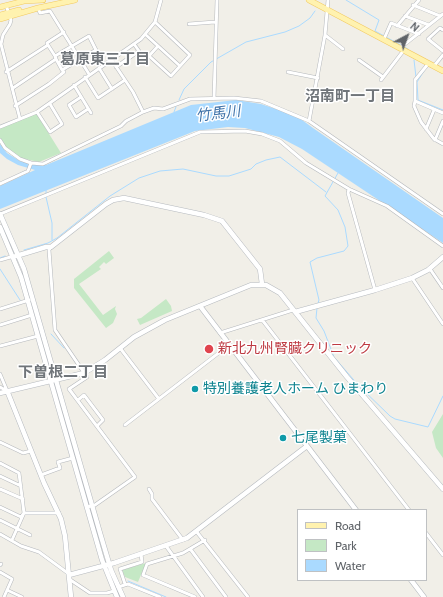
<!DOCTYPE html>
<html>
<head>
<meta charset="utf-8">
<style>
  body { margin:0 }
  #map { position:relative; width:443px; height:597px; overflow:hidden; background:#f1efe8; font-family:Cabin,sans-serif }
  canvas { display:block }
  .legend { position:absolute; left:297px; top:509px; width:130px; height:72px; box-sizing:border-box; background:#fff; border:1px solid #bfc1c3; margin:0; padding:5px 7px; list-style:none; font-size:12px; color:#5f6368 }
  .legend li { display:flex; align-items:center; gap:8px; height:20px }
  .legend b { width:20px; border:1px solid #bfc1c3 }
  .north { position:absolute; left:387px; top:16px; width:40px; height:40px; -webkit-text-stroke:3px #fff; paint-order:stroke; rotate:41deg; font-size:11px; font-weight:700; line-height:16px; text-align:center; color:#5f6368 }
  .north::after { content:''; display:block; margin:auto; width:14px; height:18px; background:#5f6368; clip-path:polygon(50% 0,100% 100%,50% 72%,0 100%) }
</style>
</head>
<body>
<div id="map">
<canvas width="443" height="597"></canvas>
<ul class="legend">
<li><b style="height:5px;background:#fff2af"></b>Road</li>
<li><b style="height:11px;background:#c5e8c5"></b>Park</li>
<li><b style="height:11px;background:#aadaff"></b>Water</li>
</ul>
<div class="north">N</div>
</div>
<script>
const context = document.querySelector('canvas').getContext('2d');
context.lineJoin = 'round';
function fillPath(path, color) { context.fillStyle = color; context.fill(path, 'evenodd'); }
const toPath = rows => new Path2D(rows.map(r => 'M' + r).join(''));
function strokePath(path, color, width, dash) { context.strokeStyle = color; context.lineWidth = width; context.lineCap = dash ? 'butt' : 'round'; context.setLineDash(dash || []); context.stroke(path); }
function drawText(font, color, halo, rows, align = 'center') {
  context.font = font + ' Cabin,"Noto Sans JP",sans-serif'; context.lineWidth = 3; context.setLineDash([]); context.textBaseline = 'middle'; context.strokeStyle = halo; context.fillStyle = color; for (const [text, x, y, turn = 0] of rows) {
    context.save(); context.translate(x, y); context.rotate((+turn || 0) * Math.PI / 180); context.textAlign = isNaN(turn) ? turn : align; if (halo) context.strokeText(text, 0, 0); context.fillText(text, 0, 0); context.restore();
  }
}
fillPath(toPath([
  [36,113,61,153,39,162,20,158,6,148,0,138,0,128],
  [109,251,114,258,106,264,104,262,99,267,101,269,79,284,103,315,116,306,115,309,117,314,113,323,106,328,74,288,74,279],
  [166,299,171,306,172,311,140,325,137,319,141,318],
  [443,414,443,458,436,448,432,432],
  [146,563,138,582,125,577,122,570]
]), '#c5e8c5');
fillPath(toPath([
  [236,100,261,104,279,110,298,117,313,128,443,218,443,243,302,149,279,137,245,128,228,127,195,131,0,209,0,186,35,170,18,165,7,159,0,153,0,144,7,153,20,161,34,165,46,165,191,105]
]), '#aadaff');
strokePath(toPath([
  [346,0,379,20,375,31,408,49],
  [414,60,416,77],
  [424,71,417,82,418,100,443,110],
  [179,100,184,89,211,62,246,42,285,32,299,26,310,18,315,11],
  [174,112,176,107],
  [46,190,46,197,52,223,52,240],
  [24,250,48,243,57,238,110,196,139,178,160,171,183,169,216,176,229,176,251,169,256,164,266,160,280,157,326,192],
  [0,258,5,256],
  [0,269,20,300],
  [318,303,319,300,310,262,317,258,344,251,348,246,345,227,338,210,325,196,338,173],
  [317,308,316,318,324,331,334,357,359,386,390,416,395,419,428,427,443,396],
  [51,334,64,348],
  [128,581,166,597]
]), '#aadaff', 1);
const street = toPath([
  [6,5,11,20,10,24,3,35,1,44,20,119],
  [413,5,440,16],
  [38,8,40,13,50,11,89,74],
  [405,16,429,25],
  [155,22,190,55,171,76,149,56,158,46],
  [189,24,215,22],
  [397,26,419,0],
  [443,30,440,28,428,39,443,51],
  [146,35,180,66],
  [325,35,343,49],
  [384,39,391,23,419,34],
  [48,45,47,43,64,32],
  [400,48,443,14],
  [56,59,62,70],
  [111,59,133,92,143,112],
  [359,60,383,77],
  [428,64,415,80,415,101,443,113],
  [434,66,443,55],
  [116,67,139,51,134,44],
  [99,68,112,89],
  [6,72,48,45,55,56],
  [288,72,318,78],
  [85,77,98,98,125,80],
  [381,80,404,50],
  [74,85,91,113],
  [13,88,56,59,55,56,89,36,96,50],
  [81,97,69,105,76,117,88,109],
  [214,99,217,0],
  [415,101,414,106,421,122,434,139,443,144],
  [15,106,49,84,64,72,62,70,96,50,104,64],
  [37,112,50,132,62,124,50,104],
  [309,121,325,35,328,0],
  [0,127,37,112,141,39,155,22,161,0],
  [426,129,434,110],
  [0,140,5,148,20,159,31,163,43,164,121,126,126,121,143,112,154,108,163,109,190,99,234,98,261,101,309,121,443,214],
  [435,140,443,121],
  [0,184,28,171,31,163],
  [349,189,348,193,375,290],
  [0,214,200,132,245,131,262,134,280,141,306,163,349,189,387,206,443,246],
  [51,247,49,250,55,330,87,377,69,389,135,477,95,505,87,507],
  [0,260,14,256],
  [430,269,443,288],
  [412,278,443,324],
  [0,309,29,300],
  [263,321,409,510],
  [0,325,32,315],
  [220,333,293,310],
  [0,346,38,336],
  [120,348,159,399],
  [0,374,8,393],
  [0,387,7,391],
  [78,400,84,395,103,420,97,426],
  [125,425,229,345],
  [0,442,23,453,31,451],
  [0,463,19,473,24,513,12,540],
  [41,475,60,468,58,462,73,458],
  [0,476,21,486],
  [0,489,23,499],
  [149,489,152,494,152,499,183,540],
  [0,507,21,517,24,513,59,513],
  [0,520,30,535],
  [196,531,248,597],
  [426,533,443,555],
  [0,534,21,546,39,552,69,574],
  [166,546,203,597],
  [191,550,226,597],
  [0,565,1,564],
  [0,572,12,579,4,597],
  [69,579,90,593,107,593,114,591],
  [125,584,120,569,142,562,141,554],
  [118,587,128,584,160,597],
  [7,590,22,597],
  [195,597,143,575,147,564,183,553,205,540]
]);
const secondary = toPath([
  [0,214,24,269,100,533,111,570,123,597],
  [0,227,21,277,102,560,117,597],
  [16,256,46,247,51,247,106,204,113,200,124,198,204,215,222,221,260,269,262,284],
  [200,306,356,510],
  [295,312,375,290,412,278,428,270,443,257],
  [0,393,84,373,105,360,134,337,165,320,251,285,266,285,280,293,347,377,443,489],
  [8,393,44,483,61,519,65,536,71,597],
  [69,575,114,563,187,538,307,446],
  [411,580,424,597]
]);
const primary = toPath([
  [309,0,443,71],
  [0,7,24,1,43,0],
  [0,15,19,10],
  [0,19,38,8,75,0]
]);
strokePath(street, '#b5b8bc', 4);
strokePath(secondary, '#b6babf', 5.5);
strokePath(primary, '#f2c960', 6);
strokePath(street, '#fff', 3);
strokePath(secondary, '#fff', 4.5);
strokePath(primary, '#fff2af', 5);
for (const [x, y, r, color] of [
  [209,349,5,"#e0444e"],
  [195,389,4,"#0f9aa8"],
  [283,438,4,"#0f9aa8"]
]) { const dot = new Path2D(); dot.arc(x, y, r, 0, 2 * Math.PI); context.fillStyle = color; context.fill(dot); strokePath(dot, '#fff', 1.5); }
drawText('14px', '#be3a42', '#fff', [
  ["新北九州腎臓クリニック",218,349]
], 'left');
drawText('14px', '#0d838f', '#fff', [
  ["特別養護老人ホーム ひまわり",203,389],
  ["七尾製菓",291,438]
], 'left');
drawText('bold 15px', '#70757a', '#fff', [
  ["葛原東三丁目",105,60],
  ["沼南町一丁目",350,97],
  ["下曽根二丁目",63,373]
]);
drawText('italic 15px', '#4174aa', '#fff', [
  ["竹馬川",218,114,-7]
]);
</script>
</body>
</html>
